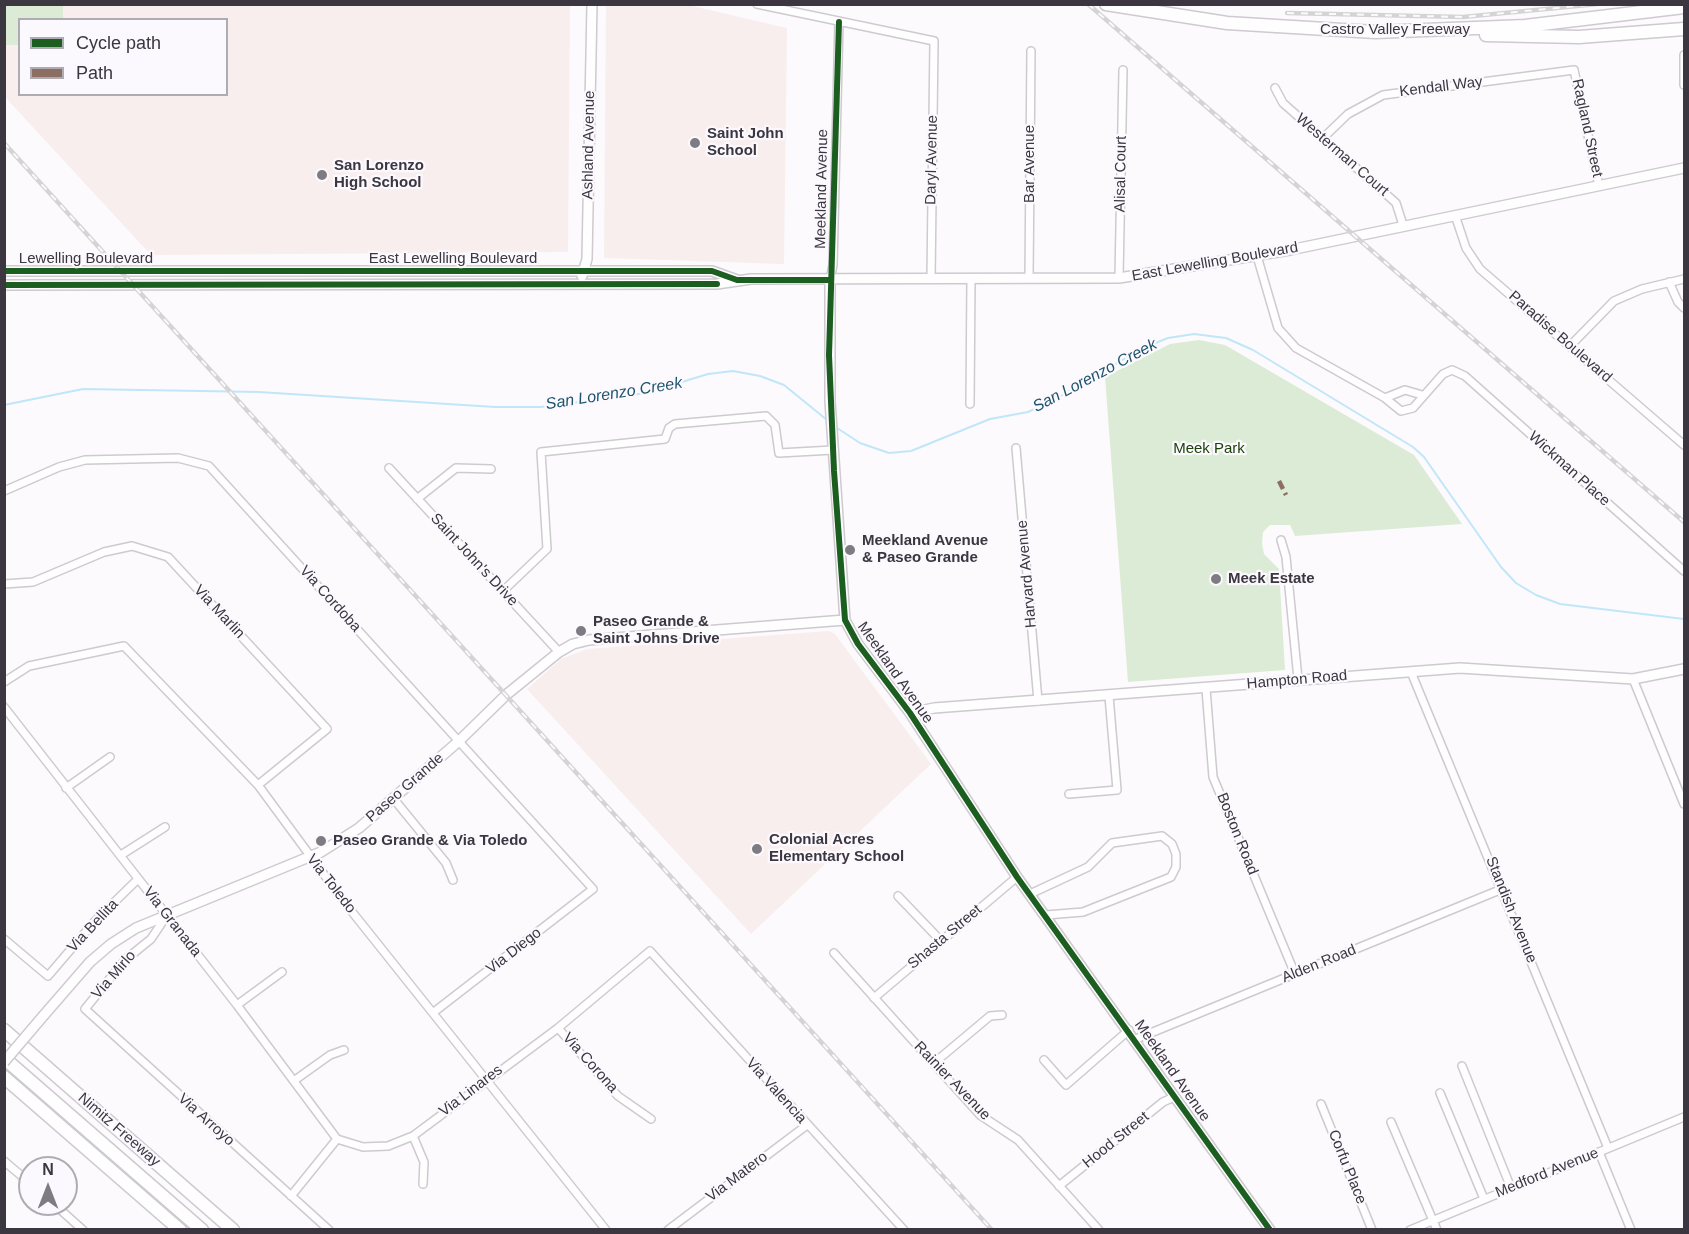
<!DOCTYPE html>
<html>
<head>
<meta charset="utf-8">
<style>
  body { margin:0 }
  #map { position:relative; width:1689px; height:1234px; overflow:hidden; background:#fcfafd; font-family:Arial,sans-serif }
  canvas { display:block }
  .frame { position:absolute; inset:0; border:6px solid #3b3640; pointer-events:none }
  .legend { position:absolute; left:18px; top:18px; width:210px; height:78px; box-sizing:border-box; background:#fcf9fe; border:2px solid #afabb2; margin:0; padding:8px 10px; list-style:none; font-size:18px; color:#3b3640 }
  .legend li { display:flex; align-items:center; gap:12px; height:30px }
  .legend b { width:30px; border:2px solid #afabb2 }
  .north { position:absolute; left:18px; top:1156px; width:60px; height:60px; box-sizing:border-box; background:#fcf9fe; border:2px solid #afabb2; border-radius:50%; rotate:0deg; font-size:16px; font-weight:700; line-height:24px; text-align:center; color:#3b3640 }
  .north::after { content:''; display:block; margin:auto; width:21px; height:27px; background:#7f7b82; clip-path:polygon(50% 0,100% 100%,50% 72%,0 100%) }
</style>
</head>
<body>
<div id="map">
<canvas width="1689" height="1234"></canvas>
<div class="frame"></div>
<ul class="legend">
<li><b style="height:8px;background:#1b5e20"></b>Cycle path</li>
<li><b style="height:8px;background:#8d6e63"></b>Path</li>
</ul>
<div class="north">N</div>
</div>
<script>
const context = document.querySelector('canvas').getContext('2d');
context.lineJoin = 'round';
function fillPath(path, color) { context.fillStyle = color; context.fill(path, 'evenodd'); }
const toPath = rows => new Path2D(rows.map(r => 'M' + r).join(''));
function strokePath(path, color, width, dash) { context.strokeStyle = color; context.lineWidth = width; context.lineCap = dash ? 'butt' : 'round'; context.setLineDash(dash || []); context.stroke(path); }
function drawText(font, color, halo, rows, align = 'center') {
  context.font = font + ' Arial,sans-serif'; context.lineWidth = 4.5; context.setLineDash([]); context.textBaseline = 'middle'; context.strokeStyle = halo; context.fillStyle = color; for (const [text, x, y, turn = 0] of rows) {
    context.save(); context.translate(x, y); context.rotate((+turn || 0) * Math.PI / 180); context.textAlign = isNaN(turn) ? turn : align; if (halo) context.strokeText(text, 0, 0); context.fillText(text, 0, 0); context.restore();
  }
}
fillPath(toPath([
  [5,5,570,5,568,252,151,255,5,97],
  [20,20,226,20,226,94,20,94],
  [606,5,688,5,787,28,784,264,604,258],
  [829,631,835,634,931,764,751,934,527,689,561,659,587,649]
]), '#f8eeed');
fillPath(toPath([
  [4,5,63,5,63,19,20,20,19,45,5,45],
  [1199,340,1225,345,1414,455,1462,524,1295,536,1290,525,1270,525,1263,532,1262,544,1264,554,1279,569,1285,670,1128,682,1105,377,1170,344]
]), '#dcebd6');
strokePath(toPath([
  [4,405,83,389,259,392,495,407,541,407,646,393,708,374,733,371,760,376,784,385,827,420],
  [834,426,860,443,889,453,911,451,990,419,1028,412,1054,400,1143,348,1168,338,1194,334,1226,338,1253,350,1413,447,1424,457,1501,567,1516,583,1536,595,1560,604,1684,619]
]), '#c1e6fa', 2);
const street = toPath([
  [757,4,934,41,931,278],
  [1684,55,1684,85],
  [1275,88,1283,103,1396,203,1403,225],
  [1323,138,1348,114,1383,95,1574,70,1599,186],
  [1455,215,1466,248,1480,269,1684,445],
  [1257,256,1278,328,1296,348,1385,398,1401,411,1413,408,1443,374,1452,370,1465,376,1684,571],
  [1029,278,1031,51],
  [1119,278,1123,70],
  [830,280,833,265,839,22],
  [1669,282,1678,302,1684,308],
  [1570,346,1614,301,1642,289,1684,279],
  [1385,398,1405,390,1422,395],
  [970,404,971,278],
  [1016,448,1038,701],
  [389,468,559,652],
  [4,491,59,467,85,460,178,458,209,466,593,889,434,1012],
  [417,499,456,468,491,469],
  [1281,540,1286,557,1298,679],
  [4,584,33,582,104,552,132,546,168,557,327,729,258,785],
  [503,591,547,549,541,452,665,439,669,428,675,424,766,416,775,425,779,453,833,450],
  [1411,672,1608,1148],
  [1633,679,1684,804],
  [4,682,29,666,124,646,258,785,345,903,606,1230],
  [1206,689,1213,777,1295,974],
  [4,707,237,1005,337,1139],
  [66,788,110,757],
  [1069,794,1117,790,1109,696],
  [393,798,446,863,453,880],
  [121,855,165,827],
  [1030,894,1088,867,1112,843,1162,836,1172,844,1176,854,1176,867,1171,877,1083,912,1046,915],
  [898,896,941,941],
  [167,915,151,939,125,960,85,1009,329,1230],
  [4,939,48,976,95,921,138,879],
  [834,953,980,1115,1018,1140,1099,1230],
  [874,998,1017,877],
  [237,1005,282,972],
  [558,1028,618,1096,651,1119],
  [1136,1039,1502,889],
  [1044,1060,1066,1085,1129,1030],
  [934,1063,990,1016,1002,1015],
  [1462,1066,1511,1188],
  [295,1080,330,1055,344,1050],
  [1440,1093,1484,1199],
  [1321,1104,1372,1230],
  [1391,1122,1437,1230],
  [413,1136,424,1162,423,1184],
  [1599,1152,1631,1230],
  [4,1161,30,1183],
  [1059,1186,1163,1102,1174,1097],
  [291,1196,337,1139,363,1147,388,1146,413,1136,558,1028,650,951,904,1230],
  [54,1204,83,1230],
  [668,1230,807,1125],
  [1410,1230,1684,1117]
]);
const secondary = toPath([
  [4,271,712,271,737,280],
  [582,276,587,259,592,4],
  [830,280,830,401,845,620,858,644,910,713,1017,877,1270,1230],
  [4,285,717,284,751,279,1119,278,1290,250,1684,168],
  [910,713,934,708,1460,668,1633,679,1684,669],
  [44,1015,90,962,111,944,136,928,321,852,359,828,459,741,506,695,559,652,573,644,589,640,845,620]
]);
const highway = toPath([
  [1106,4,1227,23,1375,32,1525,26,1684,7],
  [1486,35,1579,37,1684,29],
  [4,1030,233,1230],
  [4,1058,202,1230],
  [4,1077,180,1230]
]);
strokePath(street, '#cecad0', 10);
strokePath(secondary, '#cecad0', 12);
strokePath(highway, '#cecad0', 15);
strokePath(street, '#fffeff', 7);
strokePath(secondary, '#fffeff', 9);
strokePath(highway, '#fffeff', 12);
const rail = toPath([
  [1088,4,1684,522],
  [1287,13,1463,17,1598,4],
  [4,143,992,1230]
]);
strokePath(rail, '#d4d4d5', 4.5);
strokePath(rail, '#fcf9fe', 2, [7]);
const secondaryBridge = toPath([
  [4,1062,44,1015]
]);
strokePath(secondaryBridge, '#cecad0', 12, []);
strokePath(secondaryBridge, '#fffeff', 9);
strokePath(toPath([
  [1279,481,1286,495]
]), '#8d6e63', 4.5, [9, 4.5]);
strokePath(toPath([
  [839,22,829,355,834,471,845,620,858,644,910,713,1017,877,1270,1230],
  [4,271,712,271,737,280,830,280],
  [4,285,717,284]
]), '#1b5e20', 6);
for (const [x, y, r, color] of [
  [695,143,6,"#7f7b82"],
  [322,175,6,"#7f7b82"],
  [850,550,6,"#7f7b82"],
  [1216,579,6,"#7f7b82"],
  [581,631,6,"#7f7b82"],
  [321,841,6,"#7f7b82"],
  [757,849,6,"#7f7b82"]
]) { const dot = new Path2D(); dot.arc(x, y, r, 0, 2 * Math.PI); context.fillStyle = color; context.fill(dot); strokePath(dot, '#fcf9fe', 2); }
drawText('15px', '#3b3640', '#fcf9fe', [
  ["Castro Valley Freeway",1395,30],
  ["Kendall Way",1441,87,-7],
  ["Ragland Street",1587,128,78],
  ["Ashland Avenue",589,145,-89],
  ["Westerman Court",1342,155,41],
  ["Daryl Avenue",932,160,-89],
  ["Bar Avenue",1030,164,-90],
  ["Alisal Court",1121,174,-89],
  ["Meekland Avenue",822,189,-89],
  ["Lewelling Boulevard",86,259],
  ["East Lewelling Boulevard",453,259],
  ["East Lewelling Boulevard",1215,262,-10],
  ["Paradise Boulevard",1560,337,41],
  ["Wickman Place",1569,469,42],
  ["Saint John's Drive",474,560,47],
  ["Harvard Avenue",1027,574,-95],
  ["Via Cordoba",330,599,48],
  ["Via Marlin",219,612,47],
  ["Meekland Avenue",895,673,55],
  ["Hampton Road",1297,680,-5],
  ["Paseo Grande",405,788,-41],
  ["Boston Road",1237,834,68],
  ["Via Toledo",331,884,52],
  ["Standish Avenue",1511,910,68],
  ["Via Granada",172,922,52],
  ["Via Bellita",93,926,-47],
  ["Shasta Street",945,937,-40],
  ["Via Diego",514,951,-38],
  ["Alden Road",1319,964,-22],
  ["Via Mirlo",114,975,-49],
  ["Via Corona",590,1063,48],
  ["Meekland Avenue",1172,1071,55],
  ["Rainier Avenue",952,1081,46],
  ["Via Linares",471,1091,-37],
  ["Via Valencia",776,1091,48],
  ["Via Arroyo",206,1120,42],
  ["Nimitz Freeway",119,1130,41],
  ["Hood Street",1116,1140,-39],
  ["Corfu Place",1347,1167,68],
  ["Medford Avenue",1547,1173,-22],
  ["Via Matero",737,1177,-37]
]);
drawText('bold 15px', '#3b3640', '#fcf9fe', [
  ["Saint John",707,134],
  ["School",707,151],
  ["San Lorenzo",334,166],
  ["High School",334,183],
  ["Meekland Avenue",862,541],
  ["& Paseo Grande",862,558],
  ["Meek Estate",1228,579],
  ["Paseo Grande &",593,622],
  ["Saint Johns Drive",593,639],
  ["Colonial Acres",769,840],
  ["Elementary School",769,857],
  ["Paseo Grande & Via Toledo",333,841]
], 'left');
drawText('15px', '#1c4009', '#fcf9fe', [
  ["Meek Park",1209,449]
]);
drawText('italic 16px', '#1d536b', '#fcf9fe', [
  ["San Lorenzo Creek",1095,376,-28],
  ["San Lorenzo Creek",614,394,-9]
]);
</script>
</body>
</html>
